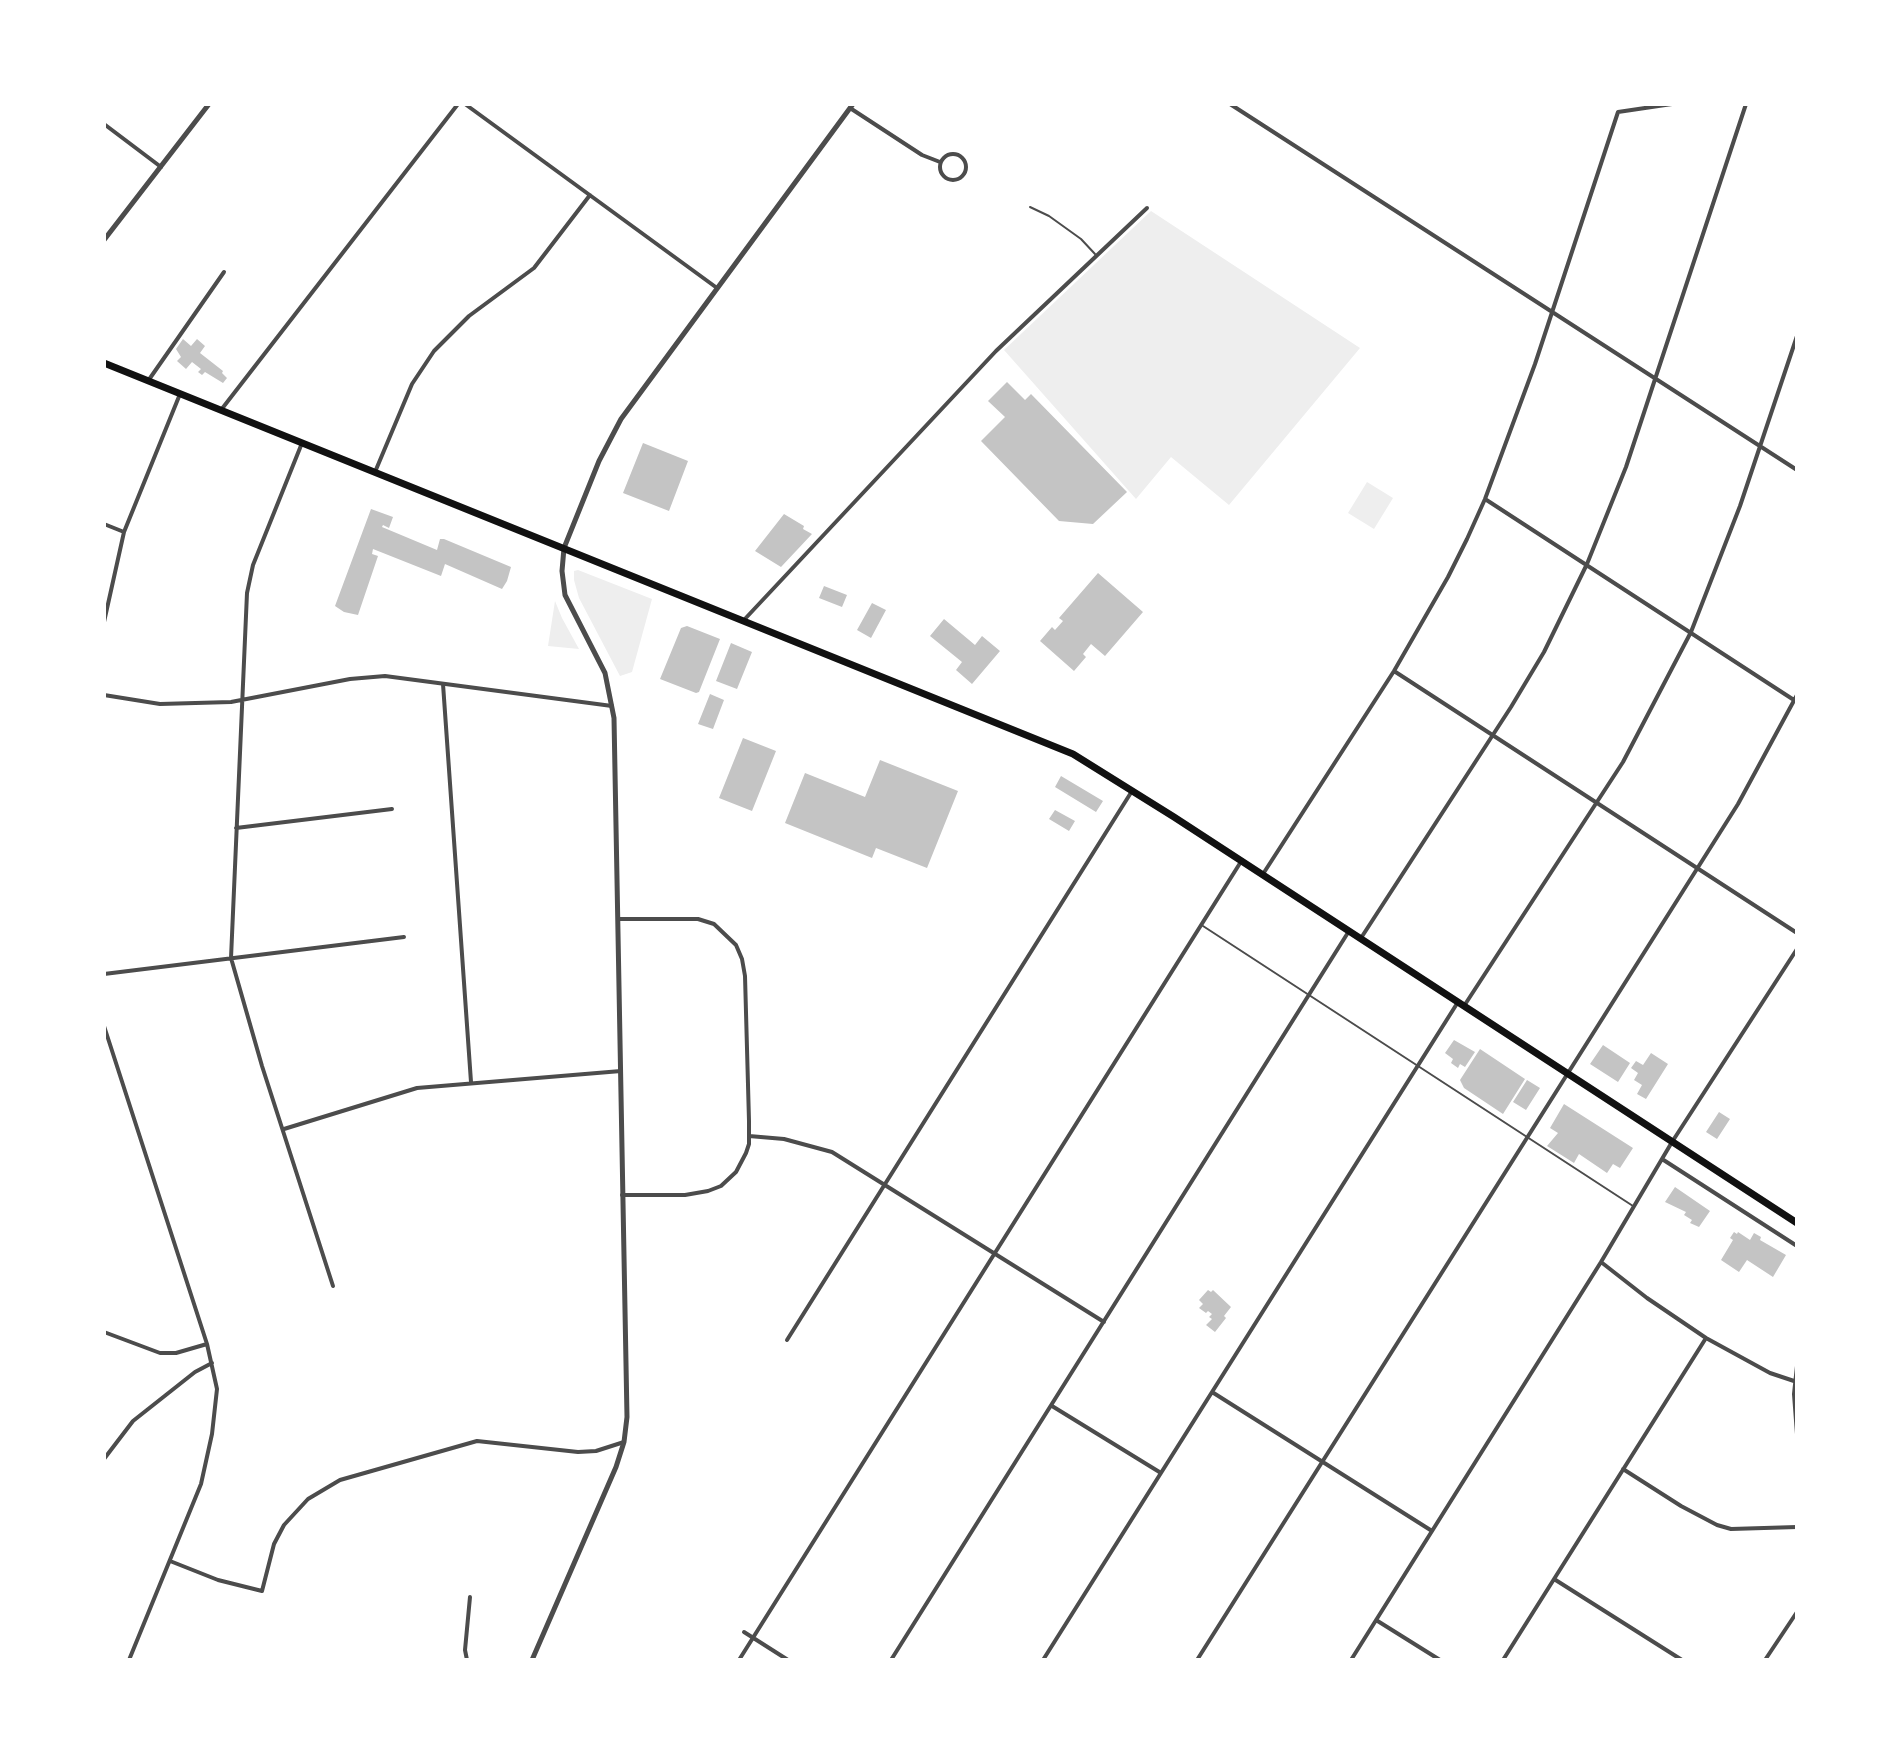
<!DOCTYPE html>
<html>
<head>
<meta charset="utf-8">
<style>
  body { margin:0 }
  #map { position:relative; width:1901px; height:1764px; overflow:hidden; background:#fff; font-family:"Noto Serif",serif }
  canvas { display:block }
  .frame { position:absolute; inset:0; border:106px solid #fff; pointer-events:none }
</style>
</head>
<body>
<div id="map">
<canvas width="1901" height="1764"></canvas>
<div class="frame"></div>
</div>
<script>
const context = document.querySelector('canvas').getContext('2d');
context.lineJoin = 'round';
function fillPath(path, color) { context.fillStyle = color; context.fill(path, 'evenodd'); }
const toPath = rows => new Path2D(rows.map(r => 'M' + r).join(''));
function strokePath(path, color, width, dash) { context.strokeStyle = color; context.lineWidth = width; context.lineCap = dash ? 'butt' : 'round'; context.setLineDash(dash || []); context.stroke(path); }
fillPath(toPath([
  [1151,211,1360,348,1229,505,1171,457,1136,499,1004,350],
  [1367,482,1393,498,1374,529,1348,513],
  [578,570,652,599,632,672,620,676,579,598,574,580,574,571],
  [555,601,562,618,579,649,548,646]
]), '#eee');
fillPath(toPath([
  [183,339,191,346,197,339,205,346,200,353,223,371,222,373,227,378,223,383,205,372,202,375,198,372,201,369,192,362,186,369,177,361,181,357,176,349],
  [1007,382,1025,400,1031,394,1127,492,1093,524,1059,521,981,441,1005,417,988,401],
  [643,443,688,461,669,511,623,493],
  [371,509,393,517,389,528,383,525,382,527,437,550,440,539,444,539,511,567,507,581,502,589,445,564,441,576,373,549,372,554,378,556,358,615,344,612,335,606],
  [784,514,804,526,803,529,812,534,781,567,755,551],
  [1098,573,1143,612,1105,656,1091,644,1083,654,1086,657,1074,671,1040,641,1052,627,1055,630,1063,621,1059,618],
  [824,586,847,595,842,607,819,598],
  [872,603,886,610,871,638,857,630],
  [944,619,975,645,982,636,1000,651,972,684,956,670,962,662,930,636],
  [687,626,720,639,699,692,696,693,660,679,681,628],
  [731,643,752,652,737,689,716,681],
  [710,694,724,700,713,729,698,724],
  [743,738,776,751,752,811,719,798],
  [880,760,958,791,927,868,876,848,872,858,785,823,805,773,865,797],
  [1061,776,1103,801,1096,812,1055,787],
  [1055,810,1075,821,1069,831,1049,819],
  [1454,1040,1475,1052,1465,1067,1460,1064,1458,1068,1451,1063,1453,1059,1445,1053],
  [1603,1045,1630,1063,1618,1082,1590,1064],
  [1480,1049,1525,1079,1503,1114,1464,1088,1460,1080],
  [1651,1053,1668,1064,1646,1099,1637,1094,1642,1085,1634,1080,1638,1073,1631,1068,1636,1061,1643,1065],
  [1527,1080,1540,1088,1526,1110,1513,1102],
  [1564,1104,1633,1148,1620,1168,1613,1164,1607,1173,1579,1154,1574,1163,1547,1146,1558,1133,1550,1128],
  [1719,1112,1730,1119,1717,1139,1706,1132],
  [1675,1187,1710,1211,1699,1227,1690,1223,1692,1220,1684,1215,1686,1212,1665,1202],
  [1734,1232,1737,1234,1738,1232,1750,1240,1754,1233,1761,1237,1760,1240,1786,1255,1773,1277,1747,1260,1739,1272,1721,1260,1733,1240,1730,1238],
  [1208,1290,1211,1292,1213,1290,1231,1307,1224,1316,1226,1318,1215,1332,1206,1325,1212,1319,1209,1317,1212,1314,1208,1311,1206,1313,1199,1308,1203,1304,1199,1300]
]), '#c4c4c4');
strokePath(toPath([
  [1030,207,1049,216,1081,239,1095,254],
  [1203,926,1633,1206]
]), '#4c4c4c', 2);
strokePath(toPath([
  [465,104,717,288],
  [1230,104,1797,470],
  [850,108,922,155,940,162],
  [104,124,161,167],
  '940 167a13 13 0 1 1 26 0a13 13 0 1 1-26 0Z',
  [148,381,224,272],
  [221,410,458,104],
  [302,443,253,565,247,593,231,958,262,1066,333,1286],
  [375,472,412,384,434,351,469,316,534,268,590,195],
  [1485,499,1797,702],
  [104,524,124,532],
  [743,621,996,351,1147,208],
  [104,622,124,532,180,394],
  [1394,671,1797,933],
  [443,684,471,1082],
  [104,695,160,704,231,702,350,679,385,676,612,706],
  [236,828,392,809],
  [1263,874,1394,671,1448,577,1467,539,1485,499,1535,364,1618,112,1672,104],
  [619,919,698,919,714,924,736,945,742,959,745,976,749,1121,749,1144,746,1153,736,1172,721,1186,708,1191,685,1195,622,1195],
  [1361,938,1511,707,1544,652,1587,564,1626,467,1746,104],
  [104,974,404,937],
  [1464,1006,1623,762,1691,632,1740,506,1797,336],
  [104,1026,207,1344,217,1389,212,1434,201,1484,129,1660],
  [284,1129,417,1088,621,1071],
  [749,1136,784,1139,832,1152,1104,1322],
  [1662,1159,1797,1246],
  [1601,1262,1647,1298,1706,1338,1770,1373,1794,1381],
  [104,1332,160,1353,176,1353,207,1344],
  [787,1340,1132,791],
  [1797,1366,1794,1394,1797,1434],
  [1212,1392,1432,1531],
  [1052,1406,1161,1473],
  [104,1459,133,1421,195,1372,212,1363],
  [1623,1469,1681,1506,1717,1525,1731,1529,1797,1527],
  [170,1561,218,1580,262,1591,274,1544,284,1525,308,1499,340,1480,477,1441,578,1452,596,1451,624,1442],
  [1554,1579,1682,1660],
  [1376,1620,1440,1660],
  [744,1632,788,1660],
  [467,1660,465,1650,470,1597],
  [739,1660,1242,860],
  [891,1660,1349,931],
  [1043,1660,1458,1002],
  [1197,1660,1738,804,1797,695],
  [1351,1660,1601,1262,1672,1142,1797,949],
  [1503,1660,1706,1338],
  [1765,1660,1797,1612]
]), '#4c4c4c', 4);
strokePath(toPath([
  [104,240,209,104],
  [532,1660,616,1467,624,1442,627,1417,614,718,605,673,565,595,562,571,564,548,599,461,621,419,853,104]
]), '#4c4c4c', 5);
strokePath(toPath([
  [104,363,1073,754,1174,817,1797,1223]
]), '#111', 7);
</script>
</body>
</html>
